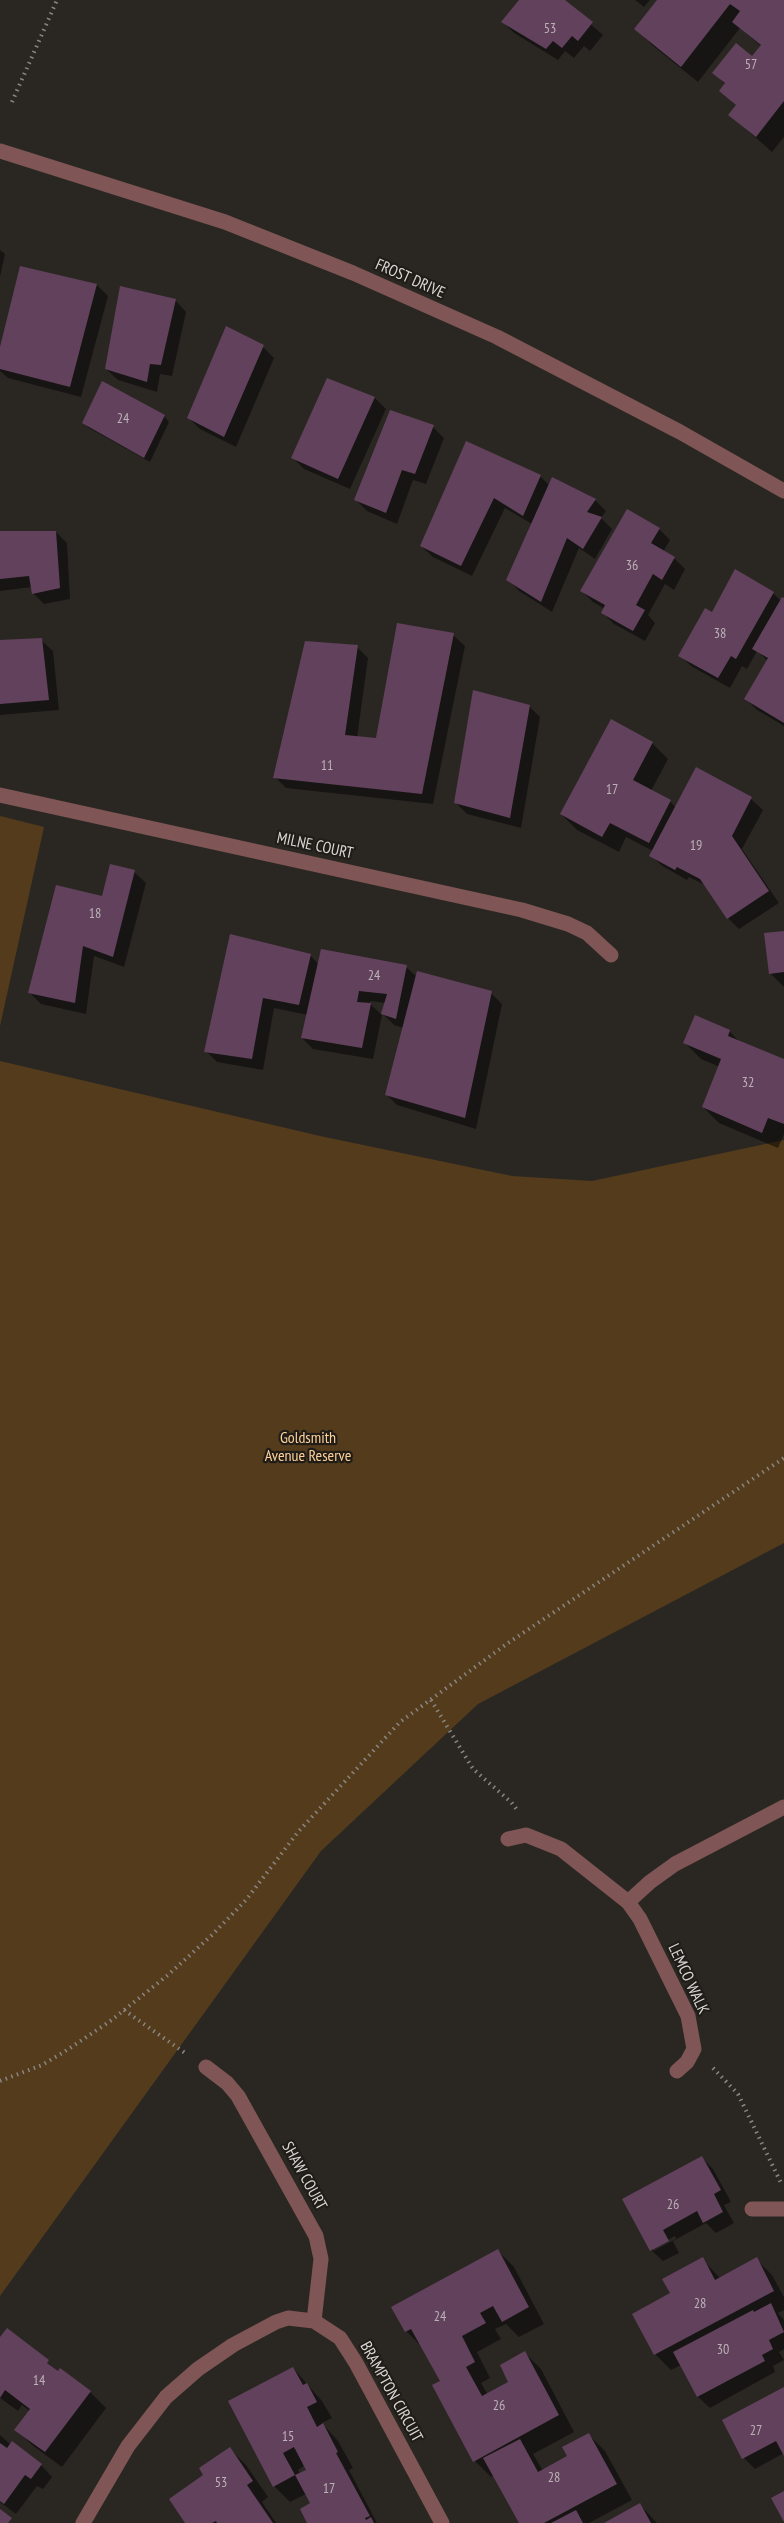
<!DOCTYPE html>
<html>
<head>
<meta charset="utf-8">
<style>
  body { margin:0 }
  canvas { display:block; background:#2a2723 }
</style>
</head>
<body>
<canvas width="784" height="2523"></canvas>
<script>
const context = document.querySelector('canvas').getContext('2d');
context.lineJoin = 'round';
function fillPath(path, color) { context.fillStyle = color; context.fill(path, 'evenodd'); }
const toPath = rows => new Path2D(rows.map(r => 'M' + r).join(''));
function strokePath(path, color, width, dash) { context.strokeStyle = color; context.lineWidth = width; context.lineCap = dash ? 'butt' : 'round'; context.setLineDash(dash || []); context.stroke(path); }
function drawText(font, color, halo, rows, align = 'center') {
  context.font = font + ' "PT Sans Narrow",sans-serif'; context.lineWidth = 4.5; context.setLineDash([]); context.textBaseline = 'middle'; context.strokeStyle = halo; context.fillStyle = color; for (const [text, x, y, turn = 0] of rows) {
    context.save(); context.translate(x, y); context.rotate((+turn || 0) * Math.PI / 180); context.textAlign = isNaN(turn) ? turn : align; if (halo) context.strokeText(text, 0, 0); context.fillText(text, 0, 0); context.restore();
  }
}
fillPath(toPath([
  [0,816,44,827,0,1026],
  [0,1061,320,1136,512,1176,592,1181,784,1140,784,1543,478,1704,321,1851,0,2296]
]), '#533b1b');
fillPath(toPath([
  [521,0,563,0,603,35,590,51,584,46,574,58,565,51,558,60,514,33,503,22],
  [635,0,650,0,644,7],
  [659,0,784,0,784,137,772,152,730,115,737,106,721,91,726,85,714,73,753,58,762,47,740,28,698,82,652,45,636,29],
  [0,250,5,254,0,277],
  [97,285,108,296,81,397,8,378,0,371,0,353],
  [175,300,186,312,172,376,160,374,157,392,118,380,106,369],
  [263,347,274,358,236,447,200,429,189,418],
  [328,380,375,398,386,409,350,489,304,469,293,458],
  [164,416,169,422,150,462,89,428,84,423],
  [433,427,444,438,426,484,413,480,397,524,367,511,356,500],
  [467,443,540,476,550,486,595,500,606,511,601,518,612,529,595,559,579,548,552,612,519,591,508,579,532,524,505,508,472,576,433,557,421,546],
  [659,529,670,540,663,552,674,558,685,569,674,590,665,584,648,615,655,623,645,641,614,624,603,613,605,609,593,602,582,591],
  [56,532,67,543,70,599,44,604,33,593,32,587,0,591,0,533],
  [773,593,781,601,784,600,784,726,757,710,746,699,768,661,757,651,747,669,742,666,730,688,691,666,680,655,712,614],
  [453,635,465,646,433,804,286,788,275,777,357,647,368,658,357,738,377,739],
  [41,640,53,651,59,710,0,715,0,642],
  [529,706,540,717,521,828,467,814,455,802],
  [652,743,668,759,651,791,670,801,676,808,697,769,751,799,763,810,742,849,779,903,739,929,728,918,707,886,689,877,687,880,662,866,651,855,653,851,626,837,619,852,577,830,561,814],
  [134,872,146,883,124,967,94,956,86,1014,41,1004,30,993,103,898],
  [784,932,784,987,770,973],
  [231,935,310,955,319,965,406,967,417,977,491,993,502,1004,476,1129,397,1105,386,1094,403,1028,394,1025,383,1014,386,1003,370,1001,370,1004,382,1015,373,1059,313,1049,302,1038,308,1015,274,1008,263,1070,217,1062,206,1051],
  [729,1031,741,1043,784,1060,784,1134,778,1148,719,1123,703,1107,720,1067,701,1059,685,1043],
  [702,2158,713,2169,731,2202,724,2205,734,2223,716,2233,706,2223,673,2241,679,2253,663,2261,651,2250,624,2200],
  [675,2236,676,2239,653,2251,653,2248],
  [498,2251,514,2267,544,2324,519,2337,506,2324,495,2329,501,2339,477,2352,490,2378,481,2383,488,2395,510,2382,525,2353,541,2369,574,2432,533,2454,543,2471,569,2456,589,2435,605,2451,632,2500,589,2523,521,2523,494,2475,491,2477,475,2461,442,2382,422,2347,406,2331],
  [702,2259,720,2278,756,2259,772,2275,784,2297,784,2310,778,2313,784,2320,784,2349,779,2352,784,2360,773,2366,775,2372,710,2408,698,2397,681,2365,671,2370,655,2354,634,2315,672,2294],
  [7,2330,59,2372,90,2392,106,2408,62,2467,32,2445,16,2429,30,2411,22,2405,18,2411,0,2398,0,2340],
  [293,2368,322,2401,332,2418,322,2423,338,2441,353,2468,349,2470,377,2523,309,2523,312,2504,306,2494,290,2502,274,2486],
  [305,2465,308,2470,300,2474,298,2470],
  [784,2389,784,2453,755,2469,744,2458],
  [0,2435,11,2445,12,2443,41,2465,52,2477,43,2489,37,2486,16,2514,0,2502],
  [230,2449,246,2465,268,2497,262,2502,276,2523,187,2523,206,2476],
  [640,2505,657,2523,607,2523]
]), '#0007');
fillPath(toPath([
  [519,0,565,0,593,22,578,41,572,36,562,48,553,41,546,49,501,22],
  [657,0,784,0,784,101,756,137,728,115,736,105,719,91,725,83,712,73,736,43,752,56,761,45,732,22,740,11,730,4,681,67,634,29],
  [20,266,97,284,70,387,0,369,0,347],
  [120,286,176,299,161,365,150,364,147,382,105,369],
  [226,326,264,345,224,437,187,418],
  [327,378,375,397,338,479,291,458],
  [102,381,165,415,144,458,82,423],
  [390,410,434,425,415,474,402,470,386,513,354,500],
  [466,441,541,475,523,516,494,498,461,566,420,546],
  [552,477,596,499,587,512,602,517,583,549,567,538,541,602,506,580],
  [627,509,660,528,651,543,675,557,662,580,653,574,636,605,645,610,633,631,601,613,605,605,580,591],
  [0,531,56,531,60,588,32,594,29,576,0,579],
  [735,569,774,592,736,659,731,656,718,678,678,656,705,608,712,612],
  [782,597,784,598,784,723,744,699,768,658,752,649],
  [397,623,454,633,422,794,273,778,305,641,358,645,345,735,376,738],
  [42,638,49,700,0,704,0,640],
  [473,690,530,705,510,818,454,803],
  [611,719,653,742,633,780,671,800,649,843,610,823,602,837,560,814],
  [696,767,752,797,732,836,769,891,727,919,700,879,677,867,675,870,649,856],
  [110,864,135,870,113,957,83,946,75,1003,28,993,56,885,102,896],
  [784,931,784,972,769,974,764,933],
  [230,934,311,954,299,1005,263,998,252,1059,204,1052],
  [321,949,407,965,396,1019,381,1014,387,994,359,991,357,1002,371,1003,362,1048,301,1038],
  [417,971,492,991,465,1118,385,1095],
  [695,1015,730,1030,728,1036,784,1059,784,1124,768,1118,762,1133,702,1107,721,1059,683,1043],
  [702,2156,721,2190,714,2194,723,2212,703,2223,697,2211,663,2230,669,2241,650,2251,622,2199],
  [498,2249,529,2307,502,2322,493,2306,480,2313,486,2323,462,2336,475,2362,466,2367,482,2396,508,2382,500,2365,525,2351,559,2415,473,2462,432,2385,440,2381,411,2329,405,2332,391,2307],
  [703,2257,715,2280,757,2257,774,2291,654,2355,632,2314,670,2293,662,2279],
  [771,2303,784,2332,769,2340,773,2349,762,2355,765,2361,697,2397,673,2352,753,2310,754,2312],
  [7,2328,49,2360,47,2363,58,2371,60,2368,91,2391,45,2452,14,2430,30,2409,5,2390,0,2398,0,2337],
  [293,2367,303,2385,307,2383,317,2402,307,2407,317,2427,323,2423,338,2452,336,2453,370,2516,365,2518,366,2520,371,2517,374,2523,307,2523,300,2509,310,2503,295,2475,306,2470,294,2447,283,2453,295,2475,273,2487,228,2401],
  [784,2387,784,2456,776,2441,742,2459,722,2420],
  [589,2433,617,2484,544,2523,519,2523,483,2458,520,2439,538,2472,567,2456,562,2447],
  [12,2441,42,2464,31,2479,25,2475,4,2504,0,2501,0,2443,7,2448],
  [230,2447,253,2481,247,2485,273,2523,217,2523,216,2521,212,2523,185,2523,169,2499,203,2475,199,2468],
  [784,2491,784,2522,771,2498],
  [640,2503,651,2523,604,2523],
  [0,2509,12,2518,8,2523,0,2523],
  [576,2510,583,2523,551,2523]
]), '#62415c');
strokePath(toPath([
  [12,102,57,0],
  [431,1700,473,1769,511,1802,518,1811],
  [124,2010,185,2053],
  [713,2068,738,2094,782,2185],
  [0,2081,42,2065,64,2052,109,2022,168,1975,212,1935,246,1900,298,1832,400,1722,508,1643,784,1458]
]), '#898683', 4, [1.5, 4.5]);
strokePath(toPath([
  [0,151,225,222,353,273,497,337,680,432,784,491],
  [0,795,522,910,568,924,587,933,611,955],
  [508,1839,526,1835,561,1849,628,1902,640,1919,688,2016,694,2049,687,2062,677,2071],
  [628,1902,650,1882,675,1864,784,1807],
  [206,2067,227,2083,238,2096,316,2236,321,2259,314,2321],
  [752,2209,784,2209],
  [83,2523,128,2446,166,2397,198,2369,233,2345,276,2322,288,2318,314,2321,340,2338,356,2363,442,2523]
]), '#7f5655', 15);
drawText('14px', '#bbb2b6', null, [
  ["53",550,29],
  ["57",751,65],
  ["24",123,419],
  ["36",632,566],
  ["38",720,634],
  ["11",327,766],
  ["17",612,790],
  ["19",696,846],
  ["18",95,914],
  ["24",374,976],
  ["32",748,1083],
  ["26",673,2205],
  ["28",700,2304],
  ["24",440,2317],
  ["30",723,2350],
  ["14",39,2381],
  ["26",499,2406],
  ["27",756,2431],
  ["15",288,2437],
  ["28",554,2478],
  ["53",221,2483],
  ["17",329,2489]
]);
drawText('16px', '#d9d7d4', '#201d19', [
  ["FROST DRIVE",410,279,24],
  ["MILNE COURT",315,846,12],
  ["LEMCO WALK",688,1979,65],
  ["SHAW COURT",304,2176,61],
  ["BRAMPTON CIRCUIT",391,2392,61]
]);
drawText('16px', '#ffd095', '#201d19', [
  ["Goldsmith",308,1438],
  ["Avenue Reserve",308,1456]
]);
</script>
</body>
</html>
